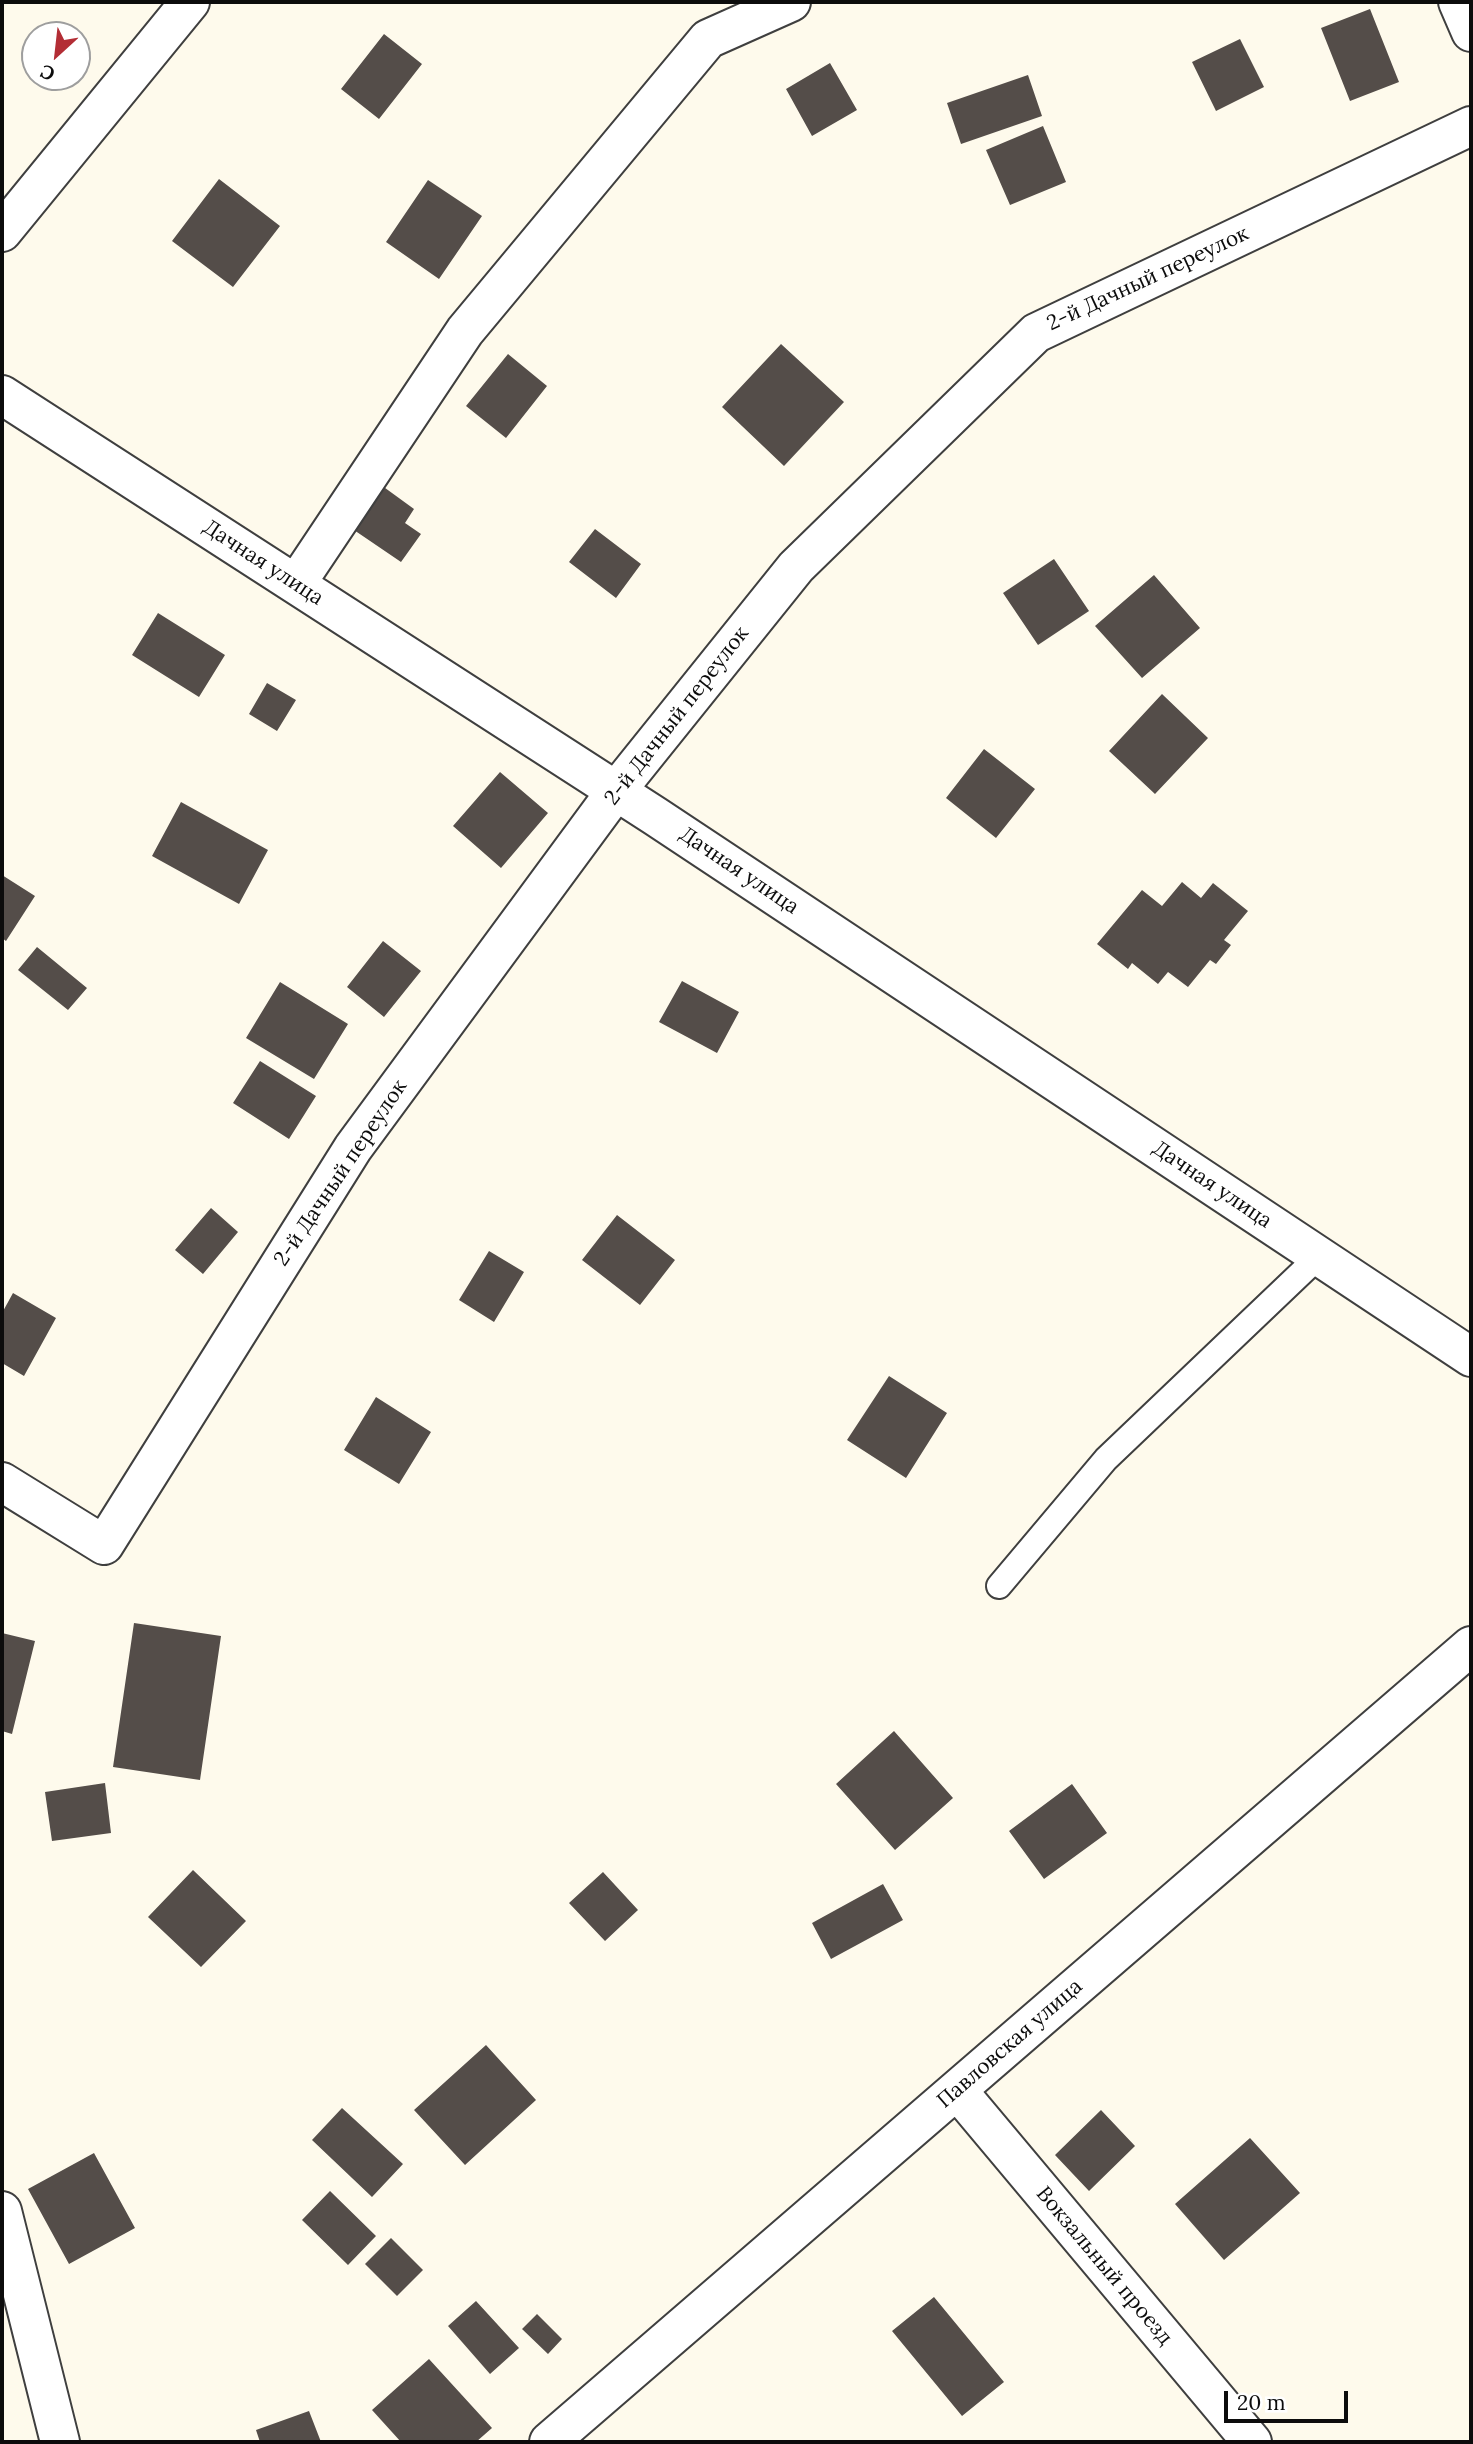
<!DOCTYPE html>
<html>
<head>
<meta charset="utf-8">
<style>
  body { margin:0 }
  #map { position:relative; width:1473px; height:2444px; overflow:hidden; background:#fefaec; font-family:Lora,serif }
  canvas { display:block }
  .frame { position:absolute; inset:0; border:4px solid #0c0c0c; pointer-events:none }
  .north { position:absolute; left:21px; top:21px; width:70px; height:70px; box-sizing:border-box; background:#fff; border:2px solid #9e9e9e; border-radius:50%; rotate:207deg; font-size:19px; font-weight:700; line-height:28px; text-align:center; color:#0c0c0c }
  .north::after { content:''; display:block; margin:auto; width:24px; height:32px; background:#b32d35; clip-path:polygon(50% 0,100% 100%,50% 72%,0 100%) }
  .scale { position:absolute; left:1224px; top:2391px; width:124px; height:32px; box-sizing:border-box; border:4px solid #0c0c0c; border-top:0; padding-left:9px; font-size:21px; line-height:24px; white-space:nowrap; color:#0c0c0c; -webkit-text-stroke:5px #fff; paint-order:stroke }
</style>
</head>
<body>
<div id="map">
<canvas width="1473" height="2444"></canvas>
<div class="frame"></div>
<div class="north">С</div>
<div class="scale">20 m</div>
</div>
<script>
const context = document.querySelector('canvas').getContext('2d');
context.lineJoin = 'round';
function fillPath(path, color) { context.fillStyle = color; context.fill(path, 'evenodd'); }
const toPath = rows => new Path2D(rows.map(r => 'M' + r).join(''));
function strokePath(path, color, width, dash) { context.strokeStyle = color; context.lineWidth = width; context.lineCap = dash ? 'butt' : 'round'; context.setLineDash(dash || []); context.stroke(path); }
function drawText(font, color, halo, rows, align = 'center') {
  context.font = font + ' Lora,serif'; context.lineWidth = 7; context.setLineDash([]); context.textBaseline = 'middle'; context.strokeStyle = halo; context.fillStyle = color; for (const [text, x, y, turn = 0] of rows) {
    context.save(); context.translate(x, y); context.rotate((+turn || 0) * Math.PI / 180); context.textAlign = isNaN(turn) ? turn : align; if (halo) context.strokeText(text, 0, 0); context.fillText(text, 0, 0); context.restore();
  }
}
fillPath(toPath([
  [1370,9,1399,82,1350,101,1321,28],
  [384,34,422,64,379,119,341,89],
  [1240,39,1264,87,1216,111,1192,62],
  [830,63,857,110,812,136,786,89],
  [1028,75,1042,116,961,144,947,103],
  [1043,126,1066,182,1010,205,986,150],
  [219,179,280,226,233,287,172,241],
  [428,180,482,216,439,279,386,242],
  [781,344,844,402,784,466,722,407],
  [508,354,547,386,506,438,466,406],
  [381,485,414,509,405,523,421,534,401,562,351,528],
  [595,529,641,564,616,598,569,562],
  [1054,559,1089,611,1038,645,1003,593],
  [1154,575,1200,628,1142,678,1095,626],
  [158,613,225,655,199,697,132,655],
  [267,683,296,700,277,731,249,714],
  [1162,694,1208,738,1155,794,1109,751],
  [984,749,1035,789,996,838,946,798],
  [500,772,548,813,501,868,453,826],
  [181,802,268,850,239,904,152,856],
  [2,875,35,896,6,941,2,938],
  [1182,882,1201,898,1213,883,1248,911,1224,940,1231,945,1216,964,1210,960,1188,987,1168,972,1158,984,1132,963,1128,969,1097,944,1142,890,1162,906],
  [383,941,421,971,384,1017,347,987],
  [37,947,87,988,68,1010,18,970],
  [682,981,739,1012,717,1053,659,1022],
  [280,982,348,1024,314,1079,246,1038],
  [260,1061,316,1096,289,1139,233,1103],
  [211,1208,238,1232,203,1274,175,1250],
  [617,1215,675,1260,640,1305,582,1260],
  [489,1251,524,1272,494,1322,459,1300],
  [13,1293,56,1318,24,1376,2,1363,2,1313],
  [889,1376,947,1413,906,1478,847,1440],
  [376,1397,431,1432,399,1484,344,1450],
  [134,1623,221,1636,200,1780,113,1767],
  [2,1633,35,1641,12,1734,2,1731],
  [894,1731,953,1798,895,1850,836,1784],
  [105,1783,111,1833,52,1841,45,1792],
  [1072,1784,1107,1833,1044,1879,1009,1831],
  [193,1870,246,1921,201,1967,148,1917],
  [603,1872,638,1910,605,1941,569,1903],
  [883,1884,903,1920,831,1959,812,1923],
  [486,2045,536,2100,465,2165,414,2110],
  [342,2108,403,2164,372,2197,312,2140],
  [1101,2110,1135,2146,1089,2191,1055,2155],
  [1250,2138,1300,2193,1224,2260,1175,2204],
  [94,2153,135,2228,69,2264,28,2189],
  [330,2191,376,2236,348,2265,302,2220],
  [391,2238,423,2270,397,2296,365,2264],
  [934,2297,1004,2382,962,2416,892,2331],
  [476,2301,519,2348,490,2374,448,2326],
  [537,2314,562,2339,548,2354,522,2329],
  [429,2359,492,2428,476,2442,401,2442,372,2410],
  [309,2411,321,2442,260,2442,256,2430]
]), '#544d49');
const service = toPath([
  [999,1586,1106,1459,1319,1256]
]);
const minor = toPath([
  [1458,2,1471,32],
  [2,232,190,2],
  [2,395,655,816,1471,1357],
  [296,584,465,331,708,39,791,2],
  [2,1482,104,1545,353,1148,616,791,796,567,1036,333,1471,126],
  [957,2090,1252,2442],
  [2,2211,60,2442],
  [549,2442,1471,1646]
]);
strokePath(service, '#3f3f3f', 28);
strokePath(minor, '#3f3f3f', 42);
strokePath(service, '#fff', 24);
strokePath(minor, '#fff', 38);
drawText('21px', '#0c0c0c', '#fff', [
  ["2-й Дачный переулок",1148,279,-25],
  ["Дачная улица",263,563,33],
  ["2-й Дачный переулок",677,716,-52],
  ["Дачная улица",739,871,34],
  ["2-й Дачный переулок",341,1173,-56],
  ["Дачная улица",1212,1185,34],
  ["Павловская улица",1010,2044,-41],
  ["Вокзальный проезд",1104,2266,50]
]);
</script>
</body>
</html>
